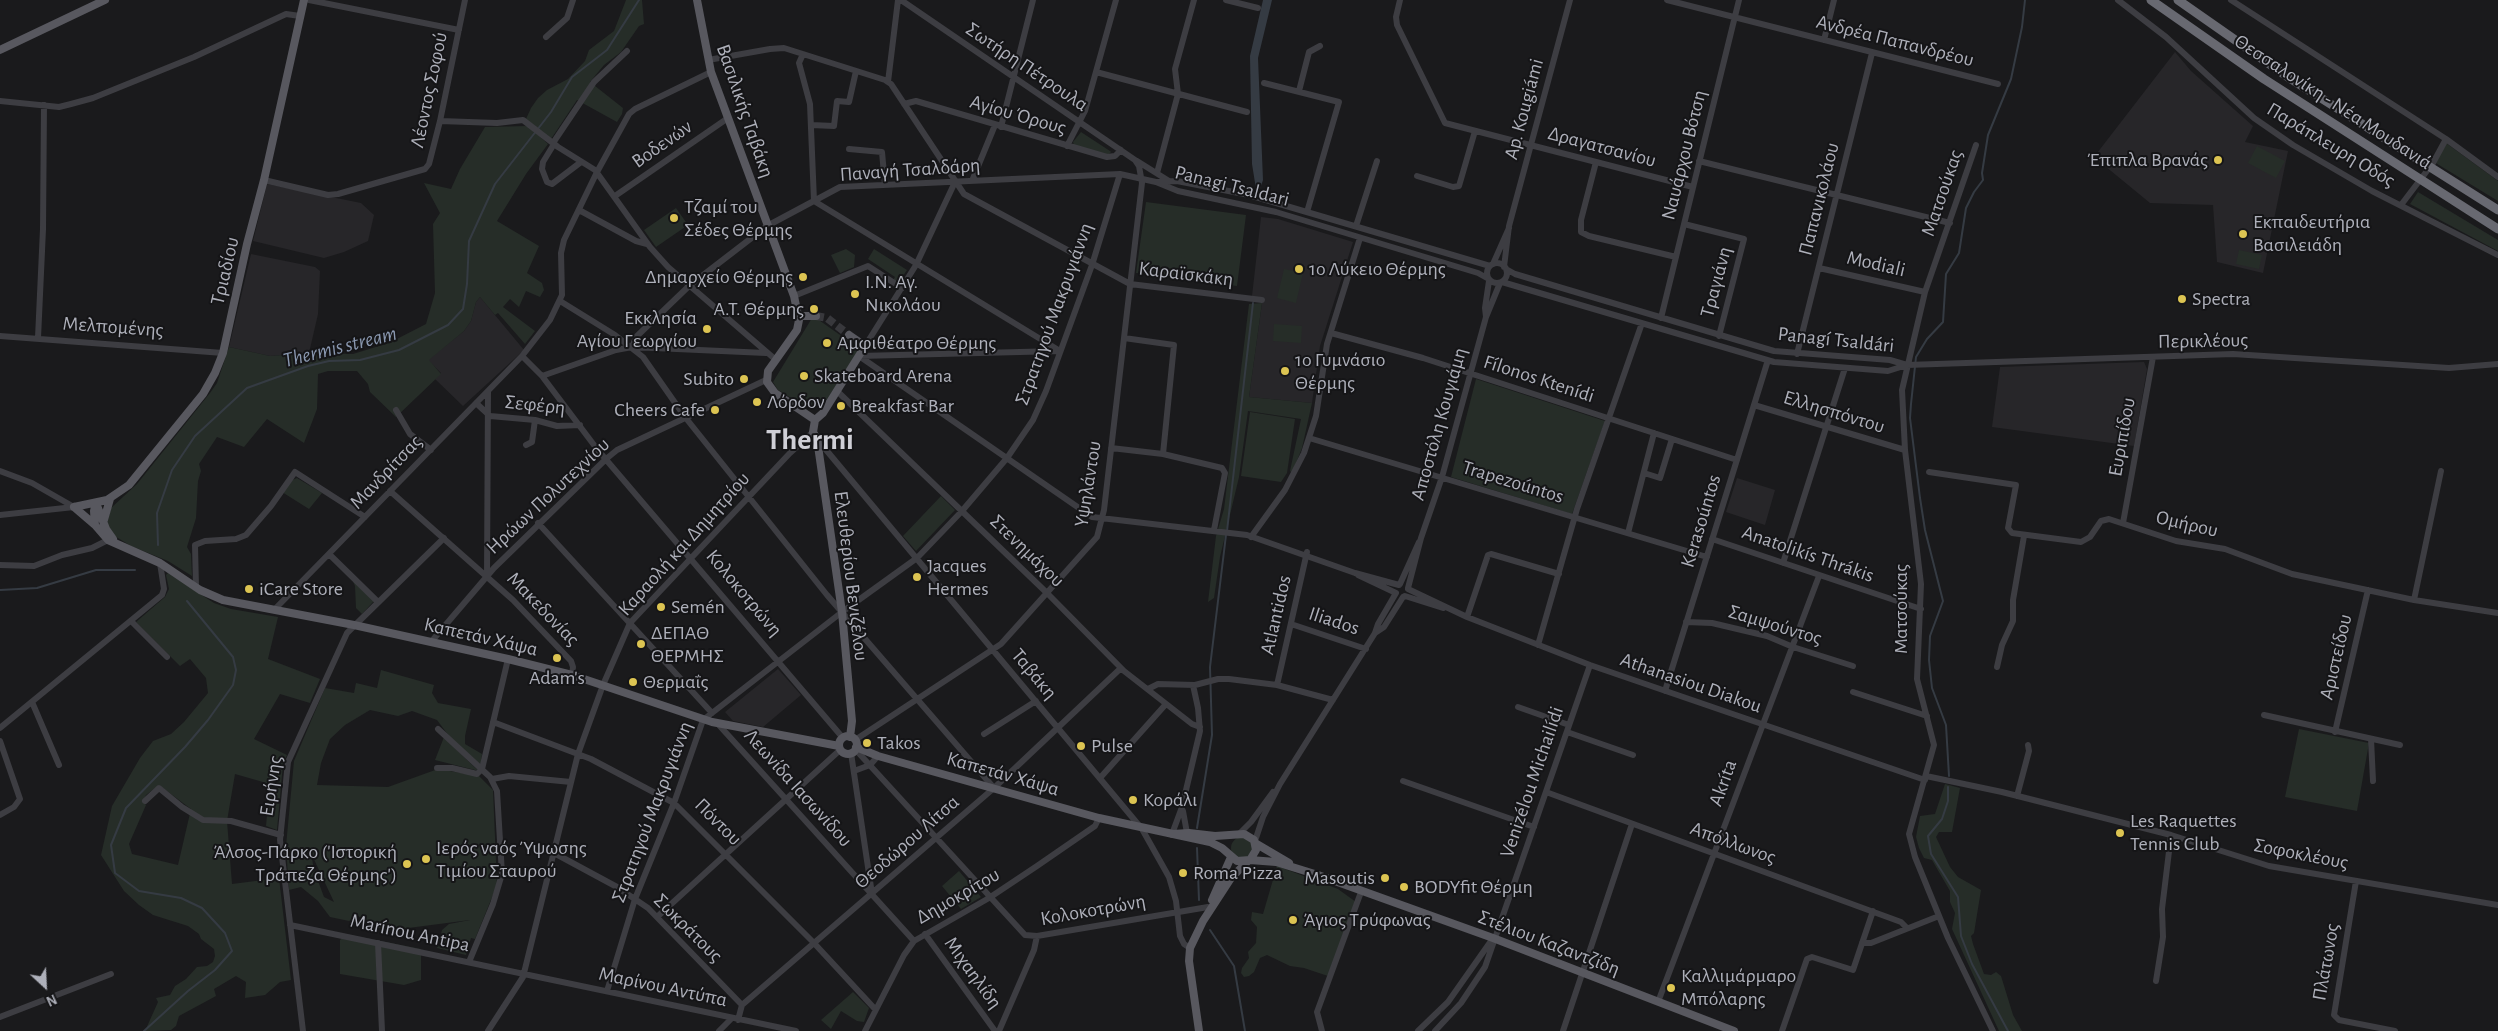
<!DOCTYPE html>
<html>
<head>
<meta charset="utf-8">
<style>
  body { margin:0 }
  #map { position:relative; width:2498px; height:1031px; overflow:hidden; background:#1a1a1c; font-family:"Alegreya Sans",sans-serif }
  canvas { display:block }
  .north { position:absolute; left:20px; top:961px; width:50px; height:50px; -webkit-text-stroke:4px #151517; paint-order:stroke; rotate:155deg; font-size:14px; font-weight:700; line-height:20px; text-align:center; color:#aeb0ba }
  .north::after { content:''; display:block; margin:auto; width:18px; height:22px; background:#aeb0ba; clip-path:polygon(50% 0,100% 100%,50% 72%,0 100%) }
</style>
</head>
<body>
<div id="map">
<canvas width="2498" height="1031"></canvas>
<div class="north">N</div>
</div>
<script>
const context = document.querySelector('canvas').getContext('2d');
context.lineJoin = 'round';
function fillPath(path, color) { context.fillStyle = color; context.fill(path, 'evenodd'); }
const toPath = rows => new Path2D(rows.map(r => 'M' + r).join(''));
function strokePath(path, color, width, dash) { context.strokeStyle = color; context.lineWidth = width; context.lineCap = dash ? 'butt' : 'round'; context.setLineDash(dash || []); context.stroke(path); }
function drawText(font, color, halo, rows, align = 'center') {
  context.font = font + ' "Alegreya Sans",sans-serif'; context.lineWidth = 4; context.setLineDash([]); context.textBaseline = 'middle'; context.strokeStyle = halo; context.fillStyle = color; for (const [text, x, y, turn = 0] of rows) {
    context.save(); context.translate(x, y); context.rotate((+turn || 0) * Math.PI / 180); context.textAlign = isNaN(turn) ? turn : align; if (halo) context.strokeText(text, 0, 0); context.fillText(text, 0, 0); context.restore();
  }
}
fillPath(toPath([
  [2175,52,2191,71,2253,126,2245,142,2288,151,2263,273,2217,262,2213,205,2150,203,2094,157],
  [267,184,361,203,374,215,368,241,344,252,324,258,253,241],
  [1261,217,1278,219,1353,242,1320,346,1312,403,1249,397,1262,303,1262,300,1252,296],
  [251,254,315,267,320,271,318,314,309,353,270,356,229,347],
  [480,297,524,350,463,406,435,379,441,373,428,360,464,331,471,321,476,302],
  [2144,362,2147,369,2134,446,1992,427,2000,367],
  [1737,478,1775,490,1765,525,1726,512],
  [778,669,801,695,763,727,733,721,725,712]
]), '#272629');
fillPath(toPath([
  [626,0,642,0,644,24,639,26,621,52,604,65,590,82,623,108,622,114,617,122,577,100,551,139,526,119,531,108,538,98,547,90,568,79,585,61,589,50,614,31],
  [528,126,548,144,526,174,497,221,539,246,527,273,542,283,544,290,540,297,526,291,519,307,510,299,503,307,535,331,525,344,498,313,495,315,480,297,476,302,471,321,464,331,429,360,441,374,396,417,370,392,368,384,357,371,328,371,318,374,317,409,304,443,267,419,244,447,217,437,199,464,201,471,198,481,196,518,187,547,191,554,192,576,168,561,131,546,113,535,107,524,111,508,137,484,210,393,217,383,229,347,270,356,309,353,353,354,389,343,426,324,435,293,433,224,440,213,424,183,451,189,460,169,485,127],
  [1081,132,1110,151,1111,152,1108,155,1074,145,1073,142],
  [2446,143,2498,181,2498,201,2434,162],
  [2257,146,2285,161,2276,178,2248,163],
  [2418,192,2498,240,2498,251,2410,204],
  [1146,202,1246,215,1237,286,1136,273],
  [676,208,688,225,656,247,644,230],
  [846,249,855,255,854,267,840,273,831,255],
  [874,249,907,270,898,283,893,280,895,277,868,259],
  [2239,250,2262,255,2259,269,2236,264],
  [1284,269,1303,273,1296,303,1277,298],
  [1262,303,1249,397,1312,403,1302,448,1292,473,1290,471,1301,419,1248,411,1239,477,1220,557,1214,598,1208,602,1216,536,1224,509,1249,304],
  [812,318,816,318,857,347,858,351,822,407,803,405,778,390,773,382],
  [1274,324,1302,326,1301,343,1273,341],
  [1476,379,1605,421,1572,514,1451,477],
  [1250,412,1295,419,1287,473,1281,482,1241,476],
  [297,478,322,493,309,509,282,492,290,481],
  [941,496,955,510,916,551,903,536],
  [168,573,214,603,231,609,278,617,268,659,320,679,310,703,280,694,254,739,287,755,283,764,277,830,266,826,270,784,235,774,227,821,232,884,279,878,291,980,280,982,265,995,245,998,246,982,236,976,214,989,216,996,179,1016,176,1026,171,1030,145,1031,158,1002,156,998,170,995,175,986,186,979,197,967,207,966,213,962,215,956,214,949,201,939,199,934,188,926,153,915,139,905,124,891,101,855,112,806,140,758,153,741,171,734,184,722,208,693,206,678,190,659,180,666,136,622,165,597,169,589,166,575],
  [159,785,191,809,178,865,132,854,129,844,146,805,143,802,146,795],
  [352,579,374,601,362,614,356,608,355,586],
  [381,670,434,685,432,693,438,703,471,709,465,736,465,744,482,754,481,763,479,765,452,740,437,720,412,711,398,716,370,710,345,725,330,739,321,763,317,785,388,787,438,769,479,776,493,790,497,885,475,939,471,938,466,955,437,948,442,930,449,924,470,920,385,931,358,916,349,921,330,917,318,901,301,887,289,890,286,846,294,761,325,688,354,693,356,683,377,688],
  [311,853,334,902,324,897,314,870],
  [2299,729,2369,743,2357,811,2285,797],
  [444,737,468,761,479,771,435,760],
  [1945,784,1960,788,1952,832,1939,832,1936,837,1950,867,1958,877,1981,890,1974,933,1971,936,1973,944,1984,974,1991,975,1996,972,2001,976,2013,1015,2022,1031,1999,1031,1952,929,1955,913,1950,902,1950,891,1932,860,1924,858,1919,848,1916,837,1920,816,1935,814],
  '1231 848a11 11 0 1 1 22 0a11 11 0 1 1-22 0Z',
  [1277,866,1338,889,1356,902,1328,976,1304,968,1290,966,1267,955,1260,958,1254,972,1249,976,1244,977,1241,973,1242,968,1249,958,1248,952,1256,943,1257,927,1251,920,1252,912,1263,914],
  [959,871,981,897,961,909,942,886],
  [346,934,421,949,421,980,404,985,340,974,340,940],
  [853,992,869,1008,864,1022,857,1021,841,1011,831,1029,821,1020]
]), '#262d28');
fillPath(toPath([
  [1263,0,1272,0,1258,58,1263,180,1260,189,1256,189,1252,164,1250,56]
]), '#353b43');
strokePath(toPath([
  [1227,531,1253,303],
  [158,545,157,513,172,470,195,436,247,388,308,366,329,361,360,360,399,350,448,325,463,309,467,284,469,241,495,184,551,112,572,77,607,50,639,0],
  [0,590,37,588,96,570,135,570],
  [1949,776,1946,725,1932,688,1929,660,1930,636,1943,601,1925,530,1920,498,1910,418,1911,404,1916,357,1927,339,1943,322,1946,274,1959,253,1966,208,1974,192,1983,180,1982,173,1988,135,2011,79,2022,27,2025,0],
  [1948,787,1948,801,1942,819,1928,836,1931,854,1958,897,1961,936,1972,964,2008,1031],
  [1197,828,1212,735,1210,667,1226,535],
  [1197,848,1199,900],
  [1210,930,1234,966,1245,1031],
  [144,1031,188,991,215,970,232,951,225,933,202,908,181,898,139,891,115,873,111,845,126,808,185,747,208,720,233,685,236,670,233,657,187,601]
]), '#353b43', 2);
strokePath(toPath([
  [816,316,827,318,849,335]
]), '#38383c', 8, [8, 4]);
strokePath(toPath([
  [309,0,459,30],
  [1226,0,1258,8],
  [1400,0,1396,17,1397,25,1445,123,1693,187],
  [1667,0,1998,84],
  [2118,0,2166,37,2254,118,2293,145,2372,191,2498,255],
  [2231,0,2446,139,2498,177],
  [546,37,567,18,573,0],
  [1824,40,1834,0],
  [803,54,799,63,810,104,814,201],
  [708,60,770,49,784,48,885,80,891,84,964,194,1130,284,1262,300],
  [1096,72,1247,112],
  [888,82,898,0],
  [1264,83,1339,102,1307,212],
  [1299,91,1309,52,1320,46],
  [0,101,59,107,71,104,93,98,194,57,286,14,300,16],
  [904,104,916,101,1107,157,1115,156,1121,150],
  [440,121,497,123,523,120,558,147,595,170,650,247,668,267,776,360],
  [811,125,834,126,837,101,849,102,856,71],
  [1001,127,1033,0],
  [553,143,594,82,627,51],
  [554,144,543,162,542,169,547,182,552,184,581,162],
  [1976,145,1925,292,1902,390,1905,450,1921,584,1917,679,1934,745,1909,834,1915,857,1948,938,1993,1031],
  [1067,146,1085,111,1116,0],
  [849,149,882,152,885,185],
  [1137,161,1169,181],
  [1699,161,1950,223],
  [1596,162,1581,220,1581,232,1589,236,1676,257],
  [1157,173,1178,94,1175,69,1194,0],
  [1417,176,1453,187,1459,186,1475,131],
  [264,180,328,195,338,194,425,169,429,164,440,121,465,0],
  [972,181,995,125],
  [1157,182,1177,181,1249,195,1490,266],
  [615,196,728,118],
  [814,201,1060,351],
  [2401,205,2433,163,2446,139],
  [579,210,636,241,647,244],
  [1684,224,1744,239,1719,336],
  [1356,226,1377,161],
  '1487 273a10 10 0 1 1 20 0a10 10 0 1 1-20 0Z',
  [1493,264,1509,228],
  [1504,267,1509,226,1570,0],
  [1819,268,1925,292],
  [1506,269,1515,274,1774,351,1890,360,1907,365,2233,354,2449,368,2498,364],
  [1502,282,1774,362,1888,371,1907,365],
  [794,296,868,266,902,288],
  [560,301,615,335,643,357,685,417,827,595,994,788],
  [1486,317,1485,308,1489,281],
  [1661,318,1739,0],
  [1331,333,1423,358,1737,460],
  [0,336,223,353],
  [38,338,43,229,44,105],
  [1124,338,1174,345,1163,454],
  [865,346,916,265,955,182],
  [632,347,636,337,689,286,767,226,840,187,1120,174,1156,182,1178,191,1276,212,1478,273,1487,278],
  [1797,354,1872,53],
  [522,356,542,376,597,449,843,738],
  [859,356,1092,517,1247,535,1355,573,1399,585],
  [859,356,1060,351],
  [542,376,616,350,632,347,766,353],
  [837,391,1047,593,1124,671,1192,724,1200,727],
  [476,403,490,416,535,420,557,426,580,425],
  [1754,405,1905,450],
  [396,410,410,434,431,450],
  [1309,438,1707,557],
  [817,439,1142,829,1169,877,1176,901,1180,936,1184,944,1190,948],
  [526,445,532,442,535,420],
  [1111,448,1163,454,1222,468,1225,473,1214,530],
  [0,471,32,483,74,507],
  [1929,472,2016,485,2008,528,2012,533,2081,542,2090,537,2101,521,2109,519,2176,541,2225,549,2292,574,2414,600,2498,613],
  [1644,473,1660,478,1672,439],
  [390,491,513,600,571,661,573,667,572,675],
  [0,515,74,507],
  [538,523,712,713],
  [2123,523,2153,357],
  [1628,533,1654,433],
  [1251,537,1285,490,1304,453,1316,416,1327,344,1360,238],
  [1712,539,1921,609],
  [329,554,378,602],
  [1783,563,1845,368],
  [0,565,34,566,62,555,92,548,108,540],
  [1358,575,1396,593],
  [487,576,488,391],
  [1400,584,1419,542],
  [196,587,195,545,205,541,236,539,246,535,271,506,295,472,365,517],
  [1408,588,1421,538,1442,477,1486,317,1500,283],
  [1408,589,1467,617,1590,665,1925,780],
  [1405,596,1443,608],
  [2414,600,2441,471],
  [274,610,522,356,550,320,562,295,561,253,564,240,597,172,629,114,635,109,711,72],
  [1467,617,1488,555,1491,554,1559,574],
  [131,621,167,657],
  [1686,622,1712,623,1767,636,1793,647,1853,666],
  [1291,624,1366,649],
  [1375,633,1384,627,1403,597],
  [431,642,494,568,606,459,617,450,766,380],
  [1538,645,1577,509,1642,323],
  [1997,667,2002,645,2013,621,2013,600,2024,536],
  [1277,685,1307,552],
  [1148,689,1158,684,1195,685,1218,679,1229,679,1277,685,1333,700],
  [1665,691,1768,360],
  [1853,692,1927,716],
  [32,702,59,765],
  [1518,707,1569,725],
  [2264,715,2400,745],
  [493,722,591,759,674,803,813,942,875,1009],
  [718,724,914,941],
  [0,728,162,595,164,589,160,563],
  [438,729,490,777,497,791,502,874,493,904,469,962],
  [1567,732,1633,755],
  [2335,732,2368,590],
  [984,734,1036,701],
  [2371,739,2373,781],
  [855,740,1001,644,1097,537,1104,510,1142,183,1139,166,1135,160,901,0],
  [0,741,20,799,14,807,0,815],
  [855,749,1025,935,1037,936,1208,907],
  [851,753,872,894],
  [437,768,452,768,477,774,482,769],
  [482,769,508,659],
  [854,771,870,765,878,756],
  [1926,776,2002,792,2171,835,2269,866,2498,905],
  [1100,778,1166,704],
  [492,779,509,776,571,782],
  [1403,781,1534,827],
  [1546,792,1901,922,1907,928],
  [2017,796,2029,751,2028,745],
  [145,801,159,788,182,807,203,820,231,821,281,835],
  [1183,811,1187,833],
  [1172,834,1182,807,1200,731,1198,708,1193,685],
  [1239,834,1251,822,1273,792],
  [1255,841,1263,817,1280,784,1375,633,1378,624,1396,593],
  [554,853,617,887,648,908,742,1005],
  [2356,881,2334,1015,2339,1020,2395,1031],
  [657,917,840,750],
  [290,925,796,1031],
  [925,934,995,1031],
  [378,943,382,1031],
  [1862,943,1871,943,1939,916],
  [2156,981,2163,937,2162,909,2171,835],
  [607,991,635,899,674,803,703,720,842,612,917,558,962,511,1007,458,1033,420,1046,391,1092,265,1120,174],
  [1658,1002,1819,576],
  [0,1017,111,974],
  [738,1020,742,1005,994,788,1121,668],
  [303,1031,280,840,288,762,347,633,444,538],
  [488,1031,523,977,578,754,603,685,630,623,790,453,813,432],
  [719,1031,732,1018],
  [865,1031,904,955,914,941,989,898,1037,866,1095,826,1099,818],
  [999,1031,1034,950,1037,936],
  [1322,1031,1317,1012,1361,892],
  [1418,1031,1448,1002,1491,941],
  [1435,1031,1461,1003,1485,967,1590,665],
  [1563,1031,1632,824],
  [1782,1031,1807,959,1812,957,1853,970,1873,911]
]), '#3d3d42', 6);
strokePath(toPath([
  [697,0,711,72,794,296,799,320,797,330,768,371,767,382,775,393,815,420],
  [0,50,105,0],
  [799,316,816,316],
  [815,420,813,432,817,439,842,612,852,721,850,737],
  [815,420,823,413,865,346,849,335],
  [96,503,94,511,95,525,108,540,160,563,200,590,223,600,354,625,508,659,572,675,712,722,839,746],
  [96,503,106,529,113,539],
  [74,507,107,500,129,485,203,394,215,373,223,353,247,244,264,180,304,0],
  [74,507,95,525],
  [104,520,110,499],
  '839 745a9 9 0 1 1 18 0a9 9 0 1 1-18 0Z',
  [856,747,878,756,1099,818,1210,842,1222,848,1237,861,1250,860,1256,850,1254,840,1244,834,1215,836,1189,833,1172,834],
  [1255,843,1289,863],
  [1250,860,1276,862,1318,875,1493,938,1734,1031],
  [1212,900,1231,857],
  [1199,1031,1189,961,1190,948,1203,921,1231,878,1248,861]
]), '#58585f', 8);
strokePath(toPath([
  [2151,0,2264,79,2498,229],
  [2178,0,2291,79,2498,210]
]), '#686971', 9);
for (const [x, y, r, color] of [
  [2218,160,5,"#dcc452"],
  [674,218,5,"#dcc452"],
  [2243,234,5,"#dcc452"],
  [1299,269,5,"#dcc452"],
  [803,277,5,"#dcc452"],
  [855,294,5,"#dcc452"],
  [2182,299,5,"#dcc452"],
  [814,309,5,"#dcc452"],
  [707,329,5,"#dcc452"],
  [827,343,5,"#dcc452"],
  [1285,371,5,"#dcc452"],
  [804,376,5,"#dcc452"],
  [744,379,5,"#dcc452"],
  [757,402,5,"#dcc452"],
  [841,406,5,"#dcc452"],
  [715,410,5,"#dcc452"],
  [917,577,5,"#dcc452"],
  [249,589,5,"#dcc452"],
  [661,607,5,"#dcc452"],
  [641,644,5,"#dcc452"],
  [557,658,5,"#dcc452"],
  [633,682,5,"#dcc452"],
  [867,743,5,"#dcc452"],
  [1081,746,5,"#dcc452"],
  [1133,800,5,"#dcc452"],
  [2120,833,5,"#dcc452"],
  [426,859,5,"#dcc452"],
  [407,864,5,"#dcc452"],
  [1183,873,5,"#dcc452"],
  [1385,878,5,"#dcc452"],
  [1404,887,5,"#dcc452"],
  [1293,920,5,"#dcc452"],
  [1671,988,5,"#dcc452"]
]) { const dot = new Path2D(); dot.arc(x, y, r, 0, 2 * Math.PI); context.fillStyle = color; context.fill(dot); strokePath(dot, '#151517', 2); }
drawText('20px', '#aeb0ba', '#151517', [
  ["Ανδρέα Παπανδρέου",1895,41,14],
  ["Σωτήρη Πέτρουλα",1027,67,34],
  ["Λέοντος Σοφού",429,90,-78],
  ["Θεσσαλονίκη - Νέα Μουδανιά",2333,102,33],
  ["Ap. Kougiámi",1524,109,-75],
  ["Βασιλικής Ταβάκη",745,111,71],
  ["Αγίου Όρους",1018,115,16],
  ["Βοδενών",662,144,-35],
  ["Παράπλευρη Οδός",2331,145,31],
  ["Δραγατσανίου",1602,147,15],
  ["Ναυάρχου Βότση",1684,155,-76],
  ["Παναγή Τσαλδάρη",910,170,-4],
  ["Panagi Tsaldari",1232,186,14],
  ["Ματσούκας",1942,193,-71],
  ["Παπανικολάου",1819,199,-76],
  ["Modiali",1876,264,13],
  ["Τριαδίου",225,271,-77],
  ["Καραϊσκάκη",1186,274,7],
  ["Τραγιάνη",1716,282,-75],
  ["Στρατηγού Μακρυγιάννη",1054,314,-70],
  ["Μελπομένης",113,327,4],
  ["Panagí Tsaldári",1836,340,6],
  ["Περικλέους",2203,341,-1],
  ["Fílonos Ktenídi",1539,379,18],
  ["Σεφέρη",535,405,6],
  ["Ελλησπόντου",1834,412,17],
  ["Αποστόλη Κουγιάμη",1439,424,-74],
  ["Ευριπίδου",2122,437,-80],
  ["Μανδρίτσας",386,472,-46],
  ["Trapezoúntos",1513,482,17],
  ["Υψηλάντου",1088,484,-81],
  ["Ηρώων Πολυτεχνίου",548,496,-43],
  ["Kerasoúntos",1701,521,-73],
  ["Ομήρου",2187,524,13],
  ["Καραολή και Δημητρίου",684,544,-48],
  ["Στενημάχου",1027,551,44],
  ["Anatolikís Thrákis",1808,554,19],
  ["Ελευθερίου Βενιζέλου",851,576,83],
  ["Κολοκοτρώνη",744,593,50],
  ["Μακεδονίας",543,609,46],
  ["Ματσούκας",1901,609,-90],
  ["Atlantidos",1276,615,-77],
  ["Iliados",1334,621,18],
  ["Σαμψούντος",1775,625,17],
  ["Καπετάν Χάψα",481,637,13],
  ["Αριστείδου",2336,657,-77],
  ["Ταβάκη",1034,674,50],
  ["Athanasiou Diakou",1691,683,19],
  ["Καπετάν Χάψα",1003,774,16],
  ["Venizélou Michailídi",1532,782,-71],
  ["Akríta",1723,783,-70],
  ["Ειρήνης",271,786,-81],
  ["Λεωνίδα Ιασωνίδου",798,788,48],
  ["Στρατηγού Μακρυγιάννη",652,812,-69],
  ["Πόντου",718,822,45],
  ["Θεοδώρου Λίτσα",907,842,-41],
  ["Απόλλωνος",1733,843,20],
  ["Σοφοκλέους",2301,854,11],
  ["Δημοκρίτου",958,896,-30],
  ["Κολοκοτρώνη",1093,910,-10],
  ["Σωκράτους",688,928,45],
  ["Marínou Antipa",410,933,12],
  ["Στέλιου Καζαντζίδη",1549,943,21],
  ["Πλάτωνος",2326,962,-80],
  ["Μιχαηλίδη",973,973,54],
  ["Μαρίνου Αντύπα",663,987,12]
]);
drawText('20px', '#aeb0ba', '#151517', [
  ["Έπιπλα Βρανάς",2208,160,"right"],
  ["Τζαμί του",684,207],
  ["Σέδες Θέρμης",684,230],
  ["Εκπαιδευτήρια",2253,222],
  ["Βασιλειάδη",2253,245],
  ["1ο Λύκειο Θέρμης",1309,269],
  ["Δημαρχείο Θέρμης",793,277,"right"],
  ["Ι.Ν. Αγ.",865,282],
  ["Νικολάου",865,305],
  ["Spectra",2192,299],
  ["Α.Τ. Θέρμης",804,309,"right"],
  ["Εκκλησία",697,318,"right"],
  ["Αγίου Γεωργίου",697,341,"right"],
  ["Αμφιθέατρο Θέρμης",837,343],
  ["1ο Γυμνάσιο",1295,360],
  ["Θέρμης",1295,383],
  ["Skateboard Arena",814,376],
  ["Subito",734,379,"right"],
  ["Λόρδον",767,402],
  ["Breakfast Bar",851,406],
  ["Cheers Cafe",705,410,"right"],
  ["Jacques",927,566],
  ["Hermes",927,589],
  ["iCare Store",259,589],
  ["Semén",671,607],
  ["ΔΕΠΑΘ",651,633],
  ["ΘΕΡΜΗΣ",651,656],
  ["Adam's",557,678,"center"],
  ["Θερμαΐς",643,682],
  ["Takos",877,743],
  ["Pulse",1091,746],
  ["Κοράλι",1143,800],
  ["Les Raquettes",2130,821],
  ["Tennis Club",2130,844],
  ["Ιερός ναός Ύψωσης",436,848],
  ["Τιμίου Σταυρού",436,871],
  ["Άλσος-Πάρκο ('Ιστορική",397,852,"right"],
  ["Τράπεζα Θέρμης')",397,875,"right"],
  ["Roma Pizza",1193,873],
  ["Masoutis",1375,878,"right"],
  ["BODYfit Θέρμη",1414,887],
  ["Άγιος Τρύφωνας",1303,920],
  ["Καλλιμάρμαρο",1681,976],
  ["Μπόλαρης",1681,999]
], 'left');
drawText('italic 21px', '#8a98b0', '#151517', [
  ["Thermis stream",340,347,-14]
]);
drawText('bold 30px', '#cfcfd6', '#151517', [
  ["Thermi",810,440]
]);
</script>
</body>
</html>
